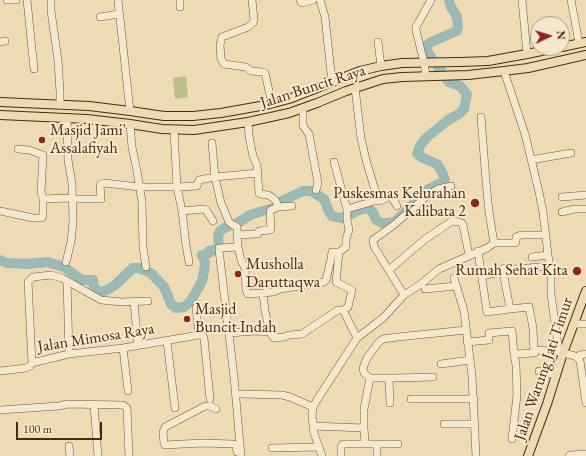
<!DOCTYPE html>
<html>
<head>
<meta charset="utf-8">
<style>
  body { margin:0 }
  #map { position:relative; width:586px; height:456px; overflow:hidden; background:#eedbb3; font-family:"EB Garamond",serif }
  canvas { display:block }
  .north { position:absolute; left:530px; top:16px; width:40px; height:40px; box-sizing:border-box; background:#f4e8ce; border:1px solid #af9c83; border-radius:50%; rotate:86deg; font-size:11px; font-weight:700; line-height:16px; text-align:center; color:#482a13 }
  .north::after { content:''; display:block; margin:auto; width:14px; height:18px; background:#8f2418; clip-path:polygon(50% 0,100% 100%,50% 72%,0 100%) }
  .scale { position:absolute; left:16px; top:422px; width:86px; height:18px; box-sizing:border-box; border:2px solid #482a13; border-top:0; padding-left:5px; font-size:12px; line-height:14px; white-space:nowrap; color:#482a13; -webkit-text-stroke:3px #f4e8ce; paint-order:stroke }
</style>
</head>
<body>
<div id="map">
<canvas width="586" height="456"></canvas>
<div class="north">N</div>
<div class="scale">100 m</div>
</div>
<script>
const context = document.querySelector('canvas').getContext('2d');
context.lineJoin = 'round';
function fillPath(path, color) { context.fillStyle = color; context.fill(path, 'evenodd'); }
const toPath = rows => new Path2D(rows.map(r => 'M' + r).join(''));
function strokePath(path, color, width, dash) { context.strokeStyle = color; context.lineWidth = width; context.lineCap = dash ? 'butt' : 'round'; context.setLineDash(dash || []); context.stroke(path); }
function drawText(font, color, halo, rows, align = 'center') {
  context.font = font + ' "EB Garamond",serif'; context.lineWidth = 4; context.setLineDash([]); context.textBaseline = 'middle'; context.strokeStyle = halo; context.fillStyle = color; for (const [text, x, y, turn = 0] of rows) {
    context.save(); context.translate(x, y); context.rotate((+turn || 0) * Math.PI / 180); context.textAlign = isNaN(turn) ? turn : align; if (halo) context.strokeText(text, 0, 0); context.fillText(text, 0, 0); context.restore();
  }
}
fillPath(toPath([
  [186,76,188,97,175,99,173,78]
]), '#b9c08c');
strokePath(toPath([
  [0,260,7,263,27,264,47,262,64,267,82,280,93,280,94,287,96,290,101,292,107,290,115,285,133,268,139,268,151,273,164,287,167,294,171,304,176,308,184,307,191,301,202,281,204,272,205,262,202,255,209,253,209,251,219,249,218,236,220,231,226,227,236,224,250,215,259,212,274,208,280,202,303,191,311,191,324,199,329,212,332,216,340,218,345,217,361,209,367,208,373,212,376,220,382,223,388,223,395,222,427,190,441,183,444,183,445,180,442,172,437,164,423,158,417,154,420,146,426,138,448,120,459,114,464,109,467,94,460,86,449,82,428,53,426,46,431,42,457,31,458,26,457,17,451,7,449,0]
]), '#9bb9b5', 10);
const minor = toPath([
  [7,0,16,0],
  [27,0,34,69],
  [51,0,51,11,58,60,60,92,60,105],
  [118,0,130,111],
  [180,0,180,7],
  [252,0,254,19,253,23,248,27,222,37,220,45,221,59,224,64,246,67,251,71,263,72,265,73,272,104],
  [300,0,301,2,302,3,313,0],
  [320,0,325,17,332,82],
  [522,0,527,54],
  [571,0,579,43],
  [100,17,119,14],
  [0,42,5,41],
  [378,42,381,66],
  [504,71,525,134,539,192,543,212,548,255,551,275,551,294,559,352,575,356,578,358,580,361,586,403],
  [426,76,424,63,416,30,416,27,431,0],
  [355,88,361,138,366,160,378,200,380,201,390,196,391,196,397,206],
  [303,108,303,126,309,134,318,183,316,190],
  [481,117,486,181,489,212,494,243],
  [248,122,249,136,253,156,257,165,259,193,260,194,268,195,273,198,276,201,278,207],
  [130,124,132,147,137,171,142,202,143,247,146,267],
  [174,130,177,187,182,211,186,245,189,262],
  [212,143,215,177,221,203,229,222,233,225,237,227,238,247,241,260,245,268,246,290,248,294,273,292,280,289,324,282,326,280,331,259,332,252,339,252],
  [18,149,29,150,43,155,41,192,43,199],
  [531,160,571,153],
  [334,162,347,209,378,200],
  [562,197,586,195],
  [0,211,33,218,42,218,43,215,43,199,69,198,72,199,101,199,100,185,104,183,140,187,177,187,197,186,199,180,215,177,258,173],
  [182,211,204,209,206,210,213,221],
  [562,212,574,209,586,209],
  [237,235,255,234,258,234,259,231,270,230,271,229,270,212,271,210,278,207,292,206],
  [238,247,219,248,219,250,234,377,241,456],
  [478,251,487,312,510,309,529,307,533,328,534,353,538,350,559,352],
  [532,257,548,255],
  [66,262,71,242,73,222,72,183,68,160,67,119],
  [389,270,424,240,452,221,459,222,462,223,463,225,469,255],
  [503,271,510,309],
  [482,276,503,271,504,268,517,269,550,266],
  [454,278,464,311,472,376,476,456],
  [67,281,69,354],
  [425,289,456,286],
  [263,293,265,311,270,332,274,338,284,337,289,335,302,334,338,310,343,310,357,338],
  [404,295,375,248,373,242,373,240,395,224,429,194,438,189,451,186],
  [134,302,138,345],
  [196,308,199,335],
  [343,310,348,307,352,290,336,282,339,252,346,247,346,239,349,230,347,220,347,209],
  [574,324,586,324],
  [229,333,256,331,270,332],
  [199,335,202,335,204,338,210,399],
  [167,341,175,408],
  [467,342,489,340,489,333,511,331,512,331,513,343,514,354,534,353],
  [123,348,128,391],
  [578,358,580,355,586,354],
  [32,363,28,282,33,277,51,275,62,278,101,300,122,302,148,301],
  [441,364,470,360],
  [0,371,26,368,30,366,32,363,69,354,123,348,199,335],
  [539,371,556,375],
  [433,377,397,378,370,378,364,373,363,368,367,358,378,343,383,339,398,337,466,330],
  [389,379,390,403],
  [241,394,282,395,290,397,313,407],
  [411,399,474,399],
  [94,405,98,456],
  [216,409,210,406,205,406,165,427,163,432,164,444,165,445,202,443,233,444,236,445,237,452],
  [0,410,59,406,67,404,123,405,127,408,129,456],
  [444,424,475,424],
  [313,426,364,428],
  [512,439,517,395,516,365,514,354],
  [365,444,364,428,364,409,370,378],
  [377,444,377,456],
  [69,446,70,456],
  [272,448,318,447],
  [322,456,314,433,312,416,313,407,317,400,357,338,383,318,404,295,421,284,439,269,487,248,494,243,515,243,516,242,516,237,521,235,546,235],
  [341,456,341,447,343,444,398,444],
  [569,456,570,455,586,454]
]);
const major = toPath([
  [562,47,586,42],
  [0,102,89,106,130,111,164,116,193,116,221,113,266,105,289,99,360,71,381,66,402,63,460,62,488,61,527,54,556,48],
  [0,115,87,119,130,124,162,129,194,130,248,122,289,113,317,103,346,91,383,79,402,77,468,75,504,71,528,68,586,55],
  [528,456,547,404,563,353,586,291]
]);
strokePath(minor, '#72563b', 8);
strokePath(major, '#482a13', 10);
strokePath(minor, '#f4e8ce', 7);
strokePath(major, '#eedbb3', 8);
for (const [x, y, r, color] of [
  [42,140,4,"#8f2418"],
  [475,203,5,"#8f2418"],
  [577,271,5,"#8f2418"],
  [238,274,4,"#8f2418"],
  [187,319,4,"#8f2418"]
]) { const dot = new Path2D(); dot.arc(x, y, r, 0, 2 * Math.PI); context.fillStyle = color; context.fill(dot); strokePath(dot, '#f4e8ce', 1.5); }
drawText('16px', '#482a13', '#f4e8ce', [
  ["Jalan Buncit Raya",313,87,-18],
  ["Jalan Mimosa Raya",96,338,-9],
  ["Jalan Warung Jati Timur",544,369,-71]
]);
drawText('16px', '#482a13', '#f4e8ce', [
  ["Masjid Jami'",50,131],
  ["Assalafiyah",50,149],
  ["Puskesmas Kelurahan",466,194,"right"],
  ["Kalibata 2",466,212,"right"],
  ["Musholla",246,265],
  ["Daruttaqwa",246,283],
  ["Rumah Sehat Kita",568,271,"right"],
  ["Masjid",195,310],
  ["Buncit Indah",195,328]
], 'left');
</script>
</body>
</html>
